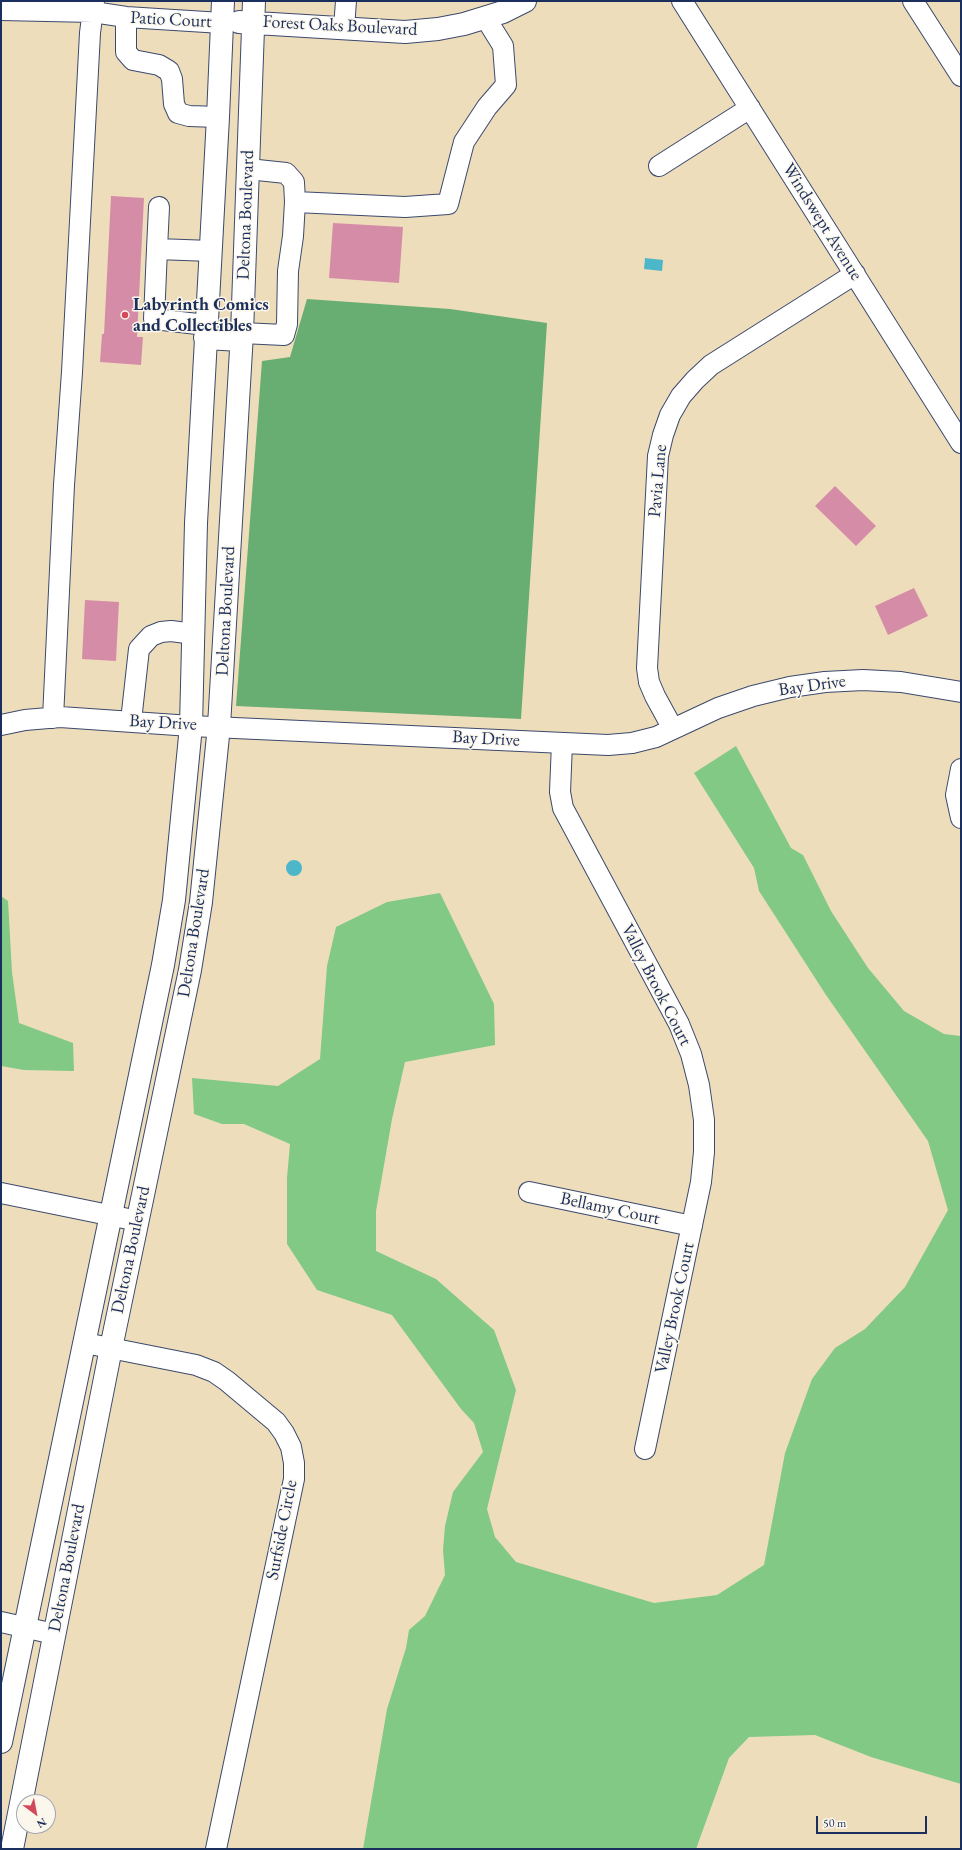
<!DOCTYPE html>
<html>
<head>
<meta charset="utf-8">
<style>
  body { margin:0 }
  #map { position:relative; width:962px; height:1850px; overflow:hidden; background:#edb; font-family:"EB Garamond",serif }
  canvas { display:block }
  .frame { position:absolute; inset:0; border:2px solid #1b2f5e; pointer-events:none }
  .north { position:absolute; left:16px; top:1794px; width:40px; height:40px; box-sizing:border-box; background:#fbf7ec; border:1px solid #a1a7b3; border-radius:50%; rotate:148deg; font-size:11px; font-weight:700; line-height:16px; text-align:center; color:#1b2f5e }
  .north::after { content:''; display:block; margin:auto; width:14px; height:18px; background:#d1495b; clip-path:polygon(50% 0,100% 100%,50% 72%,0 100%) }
  .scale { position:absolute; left:816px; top:1816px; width:111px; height:18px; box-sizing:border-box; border:2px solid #1b2f5e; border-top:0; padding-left:5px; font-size:12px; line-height:14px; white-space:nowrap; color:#1b2f5e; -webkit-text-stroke:3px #fbf7ec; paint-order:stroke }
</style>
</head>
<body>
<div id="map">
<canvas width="962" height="1850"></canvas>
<div class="frame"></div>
<div class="north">N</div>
<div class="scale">50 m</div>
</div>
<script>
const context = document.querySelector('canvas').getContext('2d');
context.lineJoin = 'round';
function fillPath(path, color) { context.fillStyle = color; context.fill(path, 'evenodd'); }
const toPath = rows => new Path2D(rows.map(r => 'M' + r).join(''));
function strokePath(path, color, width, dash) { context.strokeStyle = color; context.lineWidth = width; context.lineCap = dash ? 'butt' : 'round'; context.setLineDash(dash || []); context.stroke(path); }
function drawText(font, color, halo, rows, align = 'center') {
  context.font = font + ' "EB Garamond",serif'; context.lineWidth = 3; context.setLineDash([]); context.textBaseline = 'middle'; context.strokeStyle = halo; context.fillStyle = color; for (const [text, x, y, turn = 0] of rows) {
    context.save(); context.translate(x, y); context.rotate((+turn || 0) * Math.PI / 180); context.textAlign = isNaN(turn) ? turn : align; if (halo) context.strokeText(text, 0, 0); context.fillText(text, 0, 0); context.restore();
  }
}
fillPath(toPath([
  [736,746,791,848,803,855,831,911,868,968,904,1011,944,1034,961,1036,961,1784,871,1757,815,1735,749,1737,729,1758,696,1849,363,1849,387,1709,406,1648,409,1630,425,1616,445,1575,443,1550,445,1526,453,1492,483,1452,474,1423,461,1409,392,1315,317,1290,287,1244,287,1178,290,1144,244,1124,222,1124,194,1114,192,1078,278,1086,320,1059,327,966,336,927,387,902,440,893,494,1004,495,1045,405,1062,392,1119,376,1211,376,1251,436,1279,494,1330,516,1390,487,1509,495,1537,516,1562,654,1603,717,1595,764,1565,785,1453,812,1379,835,1348,865,1329,905,1287,948,1210,928,1141,826,995,759,891,754,868,694,773],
  [1,896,8,901,12,972,19,1023,73,1043,74,1071,24,1070,1,1066]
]), '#81c985');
fillPath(toPath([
  [307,299,450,309,547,323,521,719,236,706,262,361,290,357]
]), '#68ad72');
fillPath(toPath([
  [645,258,663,260,662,271,644,269],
  '286 868a8 8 0 1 1 16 0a8 8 0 1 1-16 0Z'
]), '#4db7ca');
fillPath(toPath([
  [111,196,144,198,137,337,143,337,141,365,100,362,102,334,104,334],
  [333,223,403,227,399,283,329,278],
  [835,486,876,526,856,546,815,506],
  [914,588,928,616,888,635,875,606],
  [85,600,119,602,116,661,82,659]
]), '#d58da7');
const minor = toPath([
  [682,1,961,443],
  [913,1,961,76],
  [1,10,93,12,126,17,222,23],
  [126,17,126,52,133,60,159,65,169,71,172,79,174,104,178,113,189,116,218,117],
  [344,28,346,1],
  [659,166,750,108],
  [248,169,286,173,294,182,295,202],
  [157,249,159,207],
  [206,325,154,319,157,249,211,251],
  [242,333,284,335,287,324,288,271,293,236,295,202,405,207,448,204,464,142,487,107,506,85,503,46,485,17],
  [53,718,64,485,72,372,90,33,94,1],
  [131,721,139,649,151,636,161,632,171,631,194,634],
  [1,725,25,720,60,717,191,726,608,745,632,743,656,737,718,708,753,696,790,687,825,682,863,680,901,682,961,692],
  [673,729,655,696,649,682,647,668,658,456,663,435,670,415,681,396,695,380,711,365,855,274],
  [562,743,560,792,563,808,679,1024,691,1054,699,1085,704,1120,704,1152,701,1182,645,1449],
  [961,769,956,795,961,818],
  [529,1192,692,1226],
  [1,1193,138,1221],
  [85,1343,196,1365,214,1372,227,1381,276,1422,284,1433,291,1447,294,1463,294,1479,216,1849],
  [1,1622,54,1634]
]);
const major = toPath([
  [239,22,405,32,438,29,464,24,503,12,525,1],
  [205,338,241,340],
  [1,1742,163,965,174,900,191,726,196,523,218,117,223,1],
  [12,1849,111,1348,190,970,201,902,219,726,242,333,254,1]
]);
strokePath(minor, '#3b496c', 22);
strokePath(major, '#3b496c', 24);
strokePath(minor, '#fff', 20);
strokePath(major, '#fff', 22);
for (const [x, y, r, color] of [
  [125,315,4,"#d1495b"]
]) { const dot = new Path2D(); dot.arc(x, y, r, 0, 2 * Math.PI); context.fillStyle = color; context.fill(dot); strokePath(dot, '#fbf7ec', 1.5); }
drawText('18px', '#1b2f5e', '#fbf7ec', [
  ["Patio Court",171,20,3],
  ["Forest Oaks Boulevard",340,26,3],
  ["Deltona Boulevard",246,215,-88],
  ["Windswept Avenue",822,222,58],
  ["Pavia Lane",658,481,-85],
  ["Deltona Boulevard",226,611,-87],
  ["Bay Drive",812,686,-8],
  ["Bay Drive",163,723,3],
  ["Bay Drive",486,739,3],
  ["Deltona Boulevard",194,933,-81],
  ["Valley Brook Court",656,985,63],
  ["Bellamy Court",610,1209,12],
  ["Deltona Boulevard",131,1250,-78],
  ["Valley Brook Court",675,1308,-78],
  ["Surfside Circle",282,1530,-79],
  ["Deltona Boulevard",67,1568,-79]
]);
drawText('bold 18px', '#1b2f5e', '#fbf7ec', [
  ["Labyrinth Comics",133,305],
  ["and Collectibles",133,326]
], 'left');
</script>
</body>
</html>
